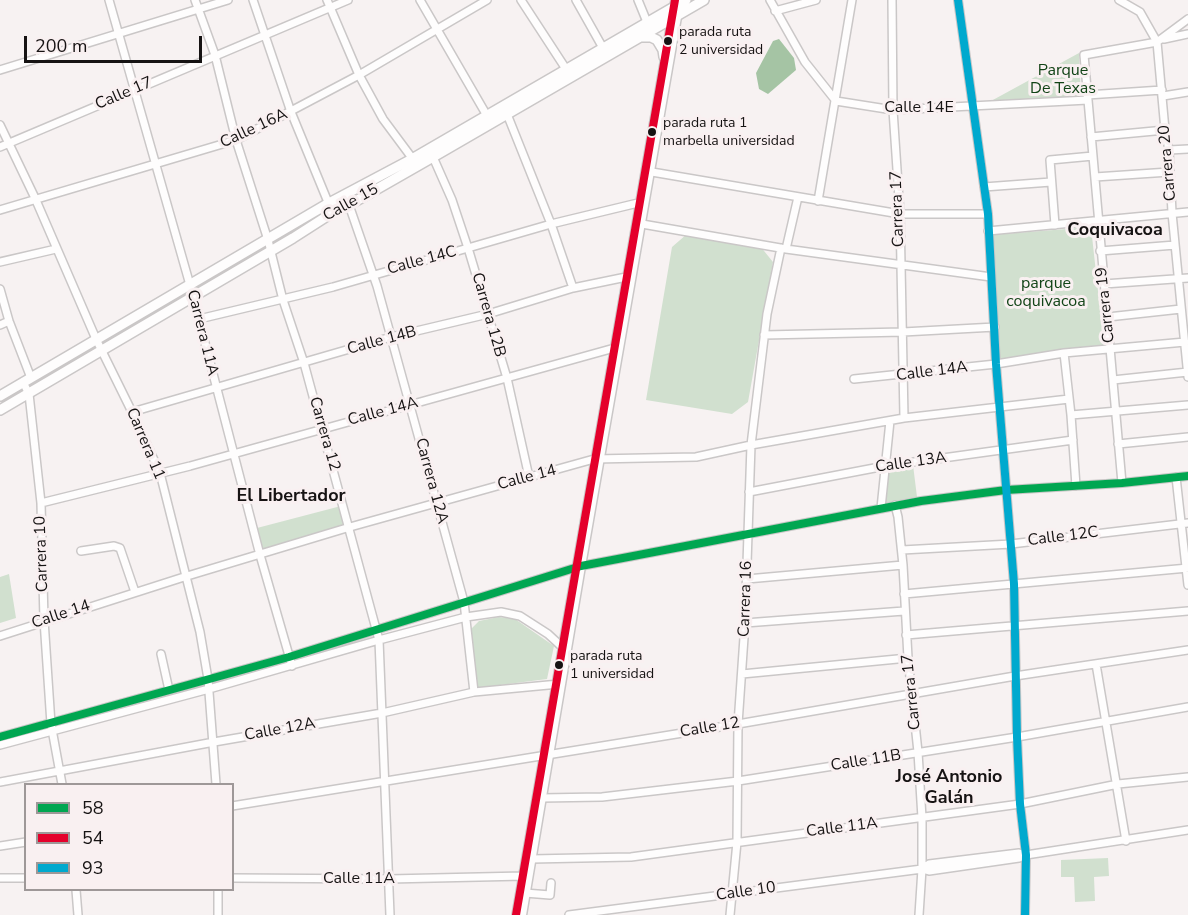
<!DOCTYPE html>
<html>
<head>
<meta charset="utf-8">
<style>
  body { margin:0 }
  #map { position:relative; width:1188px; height:915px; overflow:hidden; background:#f7f2f2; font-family:"Nunito Sans",sans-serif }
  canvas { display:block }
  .legend { position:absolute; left:24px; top:783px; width:210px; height:108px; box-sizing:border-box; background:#f9f0f1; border:2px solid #9e9898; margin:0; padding:8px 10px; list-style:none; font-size:18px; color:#161313 }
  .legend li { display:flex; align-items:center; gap:12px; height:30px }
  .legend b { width:30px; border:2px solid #9e9898 }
  .scale { position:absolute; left:24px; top:36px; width:178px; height:27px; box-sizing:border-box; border:3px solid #161313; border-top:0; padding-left:8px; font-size:18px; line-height:21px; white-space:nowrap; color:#161313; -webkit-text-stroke:4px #f9f0f1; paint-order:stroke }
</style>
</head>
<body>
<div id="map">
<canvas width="1188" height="915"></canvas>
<ul class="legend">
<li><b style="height:8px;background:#00a651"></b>58</li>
<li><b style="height:8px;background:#e4002b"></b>54</li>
<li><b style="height:8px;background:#00a9ce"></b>93</li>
</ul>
<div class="scale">200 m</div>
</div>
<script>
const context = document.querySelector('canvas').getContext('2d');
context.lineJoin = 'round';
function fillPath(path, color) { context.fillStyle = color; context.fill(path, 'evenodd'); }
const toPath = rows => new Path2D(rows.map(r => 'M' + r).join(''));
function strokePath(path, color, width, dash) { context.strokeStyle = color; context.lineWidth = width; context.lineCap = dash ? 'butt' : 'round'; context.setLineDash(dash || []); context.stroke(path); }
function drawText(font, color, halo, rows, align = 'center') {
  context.font = font + ' "Nunito Sans",sans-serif'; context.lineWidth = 6; context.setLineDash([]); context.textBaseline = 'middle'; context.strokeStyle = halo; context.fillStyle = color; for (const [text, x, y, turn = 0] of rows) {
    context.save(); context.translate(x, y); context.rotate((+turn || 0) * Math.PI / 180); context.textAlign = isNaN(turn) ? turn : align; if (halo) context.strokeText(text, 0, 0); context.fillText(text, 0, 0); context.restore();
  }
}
fillPath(toPath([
  [1079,53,1081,96,991,101],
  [1091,227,1104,346,999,362,991,235],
  [687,234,760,246,773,262,748,402,732,414,646,400,672,247],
  [913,465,917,497,885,503,887,470],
  [341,506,347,526,260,550,257,528],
  [9,574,16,618,0,623,0,577],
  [499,617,515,619,554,646,547,679,477,688,470,630,479,621],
  [1108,858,1109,876,1094,877,1095,901,1075,902,1074,877,1061,877,1061,860]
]), '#d1e0cf');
fillPath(toPath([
  [779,39,794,58,796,70,768,94,759,89,756,73,773,41]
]), '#a5c4a4');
const minor = toPath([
  [109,0,190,285,260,555,292,666],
  [195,0,215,55,236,140,268,240,283,300,304,363,379,640,390,915],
  [253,0,291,112,330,207],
  [327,0,359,75,383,119,415,162],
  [420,0,486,114],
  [521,0,566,69],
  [576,0,603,48],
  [638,0,647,22],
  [770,0,805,62,836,101,893,110,1088,100],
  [892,0,893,110,900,214,904,418],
  [958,0,988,214,996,364,1014,584,1017,737,1020,804,1026,855,1025,915],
  [1119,0,1140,12,1157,42,1165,130,1169,150,1172,213,1188,377],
  [775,11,816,0],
  [1164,39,1188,34],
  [0,70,228,0],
  [1087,95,1162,90],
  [1163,96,1188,92],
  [507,114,551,224,573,288],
  [0,125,35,198,96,339,132,412,160,473,200,632,208,679,216,784],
  [1091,137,1165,130],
  [0,147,348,0],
  [1169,150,1188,149],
  [433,157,452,200,468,248,507,378,529,477],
  [646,171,900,214,988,214],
  [1095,177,1169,172],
  [984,187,1051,182],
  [818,201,852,0],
  [349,205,377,286,464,602,474,692],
  [0,210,236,140,359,75,487,0],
  [642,224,786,249,991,277],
  [1055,225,1050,160,1093,156],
  [988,231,1188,212],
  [786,249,798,197],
  [1100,251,1175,245],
  [0,262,56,249],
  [1104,284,1188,278],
  [0,289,9,321,31,378],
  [1108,317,1181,309],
  [199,319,333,287,551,224,642,202],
  [0,325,9,321],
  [764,335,903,332,995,327],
  [1064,353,1071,415,1076,486],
  [854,379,996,364,1064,353,1185,342],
  [1113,380,1188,372],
  [23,382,29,394,41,503,44,620,51,724,62,784],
  [132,412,391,337,488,314,573,288,631,276],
  [1071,415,1188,405],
  [1118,444,1188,437],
  [1176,477,1188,585],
  [1122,483,1084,55,1157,42,1188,19],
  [749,492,885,466,1073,440],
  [41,503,190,466,618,347],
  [895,505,898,517,903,565,908,658,918,752,922,818,922,869,919,915],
  [881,508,890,421],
  [902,550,1011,544,1188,523],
  [81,551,114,546,120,548,135,592],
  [747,579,903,565],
  [904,594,1188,568],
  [745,623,904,611],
  [906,635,1188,611],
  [0,636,184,577,350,527,594,459,696,457,751,445,904,418,1069,399],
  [161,654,169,690],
  [1096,664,1126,841],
  [742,674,908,658],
  [0,737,289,657,581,566,921,501,1006,490,1122,483,1188,476],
  [0,745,209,689,379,640,466,617,501,612,520,616,548,634,561,646],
  [0,782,214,742,382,713,474,692,559,684],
  [541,798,602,797,738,781,1017,737,1188,707],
  [232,806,738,724,1015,676,1188,650],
  [0,846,26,842],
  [531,859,631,857,1020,804,1118,784,1188,777],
  [922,869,929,871,1019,858,1026,855,1188,830],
  [0,878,26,878],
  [232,878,389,879,524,876],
  [76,890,78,915],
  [525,893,550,895,551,883],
  [218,915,218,890],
  [516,915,675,0],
  [569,915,922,869,929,864,1019,853,1026,855],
  [730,915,737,842,738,724,745,623,751,445,767,314,781,248]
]);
const major = toPath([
  [522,915,581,566,678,11]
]);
const highway = toPath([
  [641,37,651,37,657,40,663,50,664,57],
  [0,396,329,203,412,159,686,0],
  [0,410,293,238,332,213,349,205,433,157,704,0]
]);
strokePath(minor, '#cac7c7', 10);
strokePath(major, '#cac7c7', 11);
strokePath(highway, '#cac7c7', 12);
strokePath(minor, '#fefdfd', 7);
strokePath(major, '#fefdfd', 8);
strokePath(highway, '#fefdfd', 9);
strokePath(toPath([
  [0,737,289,657,581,566,921,501,1006,490,1122,483,1188,476]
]), '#00a651', 8);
strokePath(toPath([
  [516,915,675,0]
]), '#e4002b', 8);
strokePath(toPath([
  [958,0,988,214,996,364,1014,584,1017,737,1020,804,1026,855,1025,915]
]), '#00a9ce', 8);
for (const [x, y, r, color] of [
  [668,41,5,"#161313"],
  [652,132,5,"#161313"],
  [559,665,5,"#161313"]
]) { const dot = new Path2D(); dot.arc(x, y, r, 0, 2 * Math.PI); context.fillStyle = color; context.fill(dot); strokePath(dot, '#f9f0f1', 2); }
drawText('14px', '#161313', '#f9f0f1', [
  ["parada ruta",679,33],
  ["2 universidad",679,51],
  ["parada ruta 1",663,124],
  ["marbella universidad",663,142],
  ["parada ruta",570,657],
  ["1 universidad",570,675]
], 'left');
drawText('16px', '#114316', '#f9f0f1', [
  ["Parque",1063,71],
  ["De Texas",1063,89],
  ["parque",1046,284],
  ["coquivacoa",1046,302]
]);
drawText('16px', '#161313', '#f9f0f1', [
  ["Calle 17",124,94,-23],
  ["Calle 14E",919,108],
  ["Calle 16A",254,129,-25],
  ["Carrera 20",1168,163,-95],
  ["Calle 15",351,203,-29],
  ["Carrera 17",898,209,-92],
  ["Calle 14C",422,261,-15],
  ["Carrera 19",1106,305,-96],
  ["Carrera 12B",488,315,74],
  ["Carrera 11A",202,333,76],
  ["Calle 14B",382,341,-15],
  ["Calle 14A",932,372,-7],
  ["Calle 14A",383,412,-15],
  ["Carrera 12",324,434,74],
  ["Carrera 11",145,444,67],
  ["Calle 13A",911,463,-8],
  ["Calle 14",527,478,-15],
  ["Carrera 12A",431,481,75],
  ["Calle 12C",1063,537,-7],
  ["Carrera 10",42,554,-92],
  ["Carrera 16",746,599,-88],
  ["Calle 14",61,615,-18],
  ["Carrera 17",912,692,-96],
  ["Calle 12",710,728,-9],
  ["Calle 12A",280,730,-10],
  ["Calle 11B",866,761,-9],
  ["Calle 11A",842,828,-7],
  ["Calle 11A",359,879],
  ["Calle 10",746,892,-8]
]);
drawText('bold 18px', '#161313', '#f9f0f1', [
  ["Coquivacoa",1115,231],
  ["El Libertador",291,497],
  ["José Antonio",949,778],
  ["Galán",949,799]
]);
</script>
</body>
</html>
